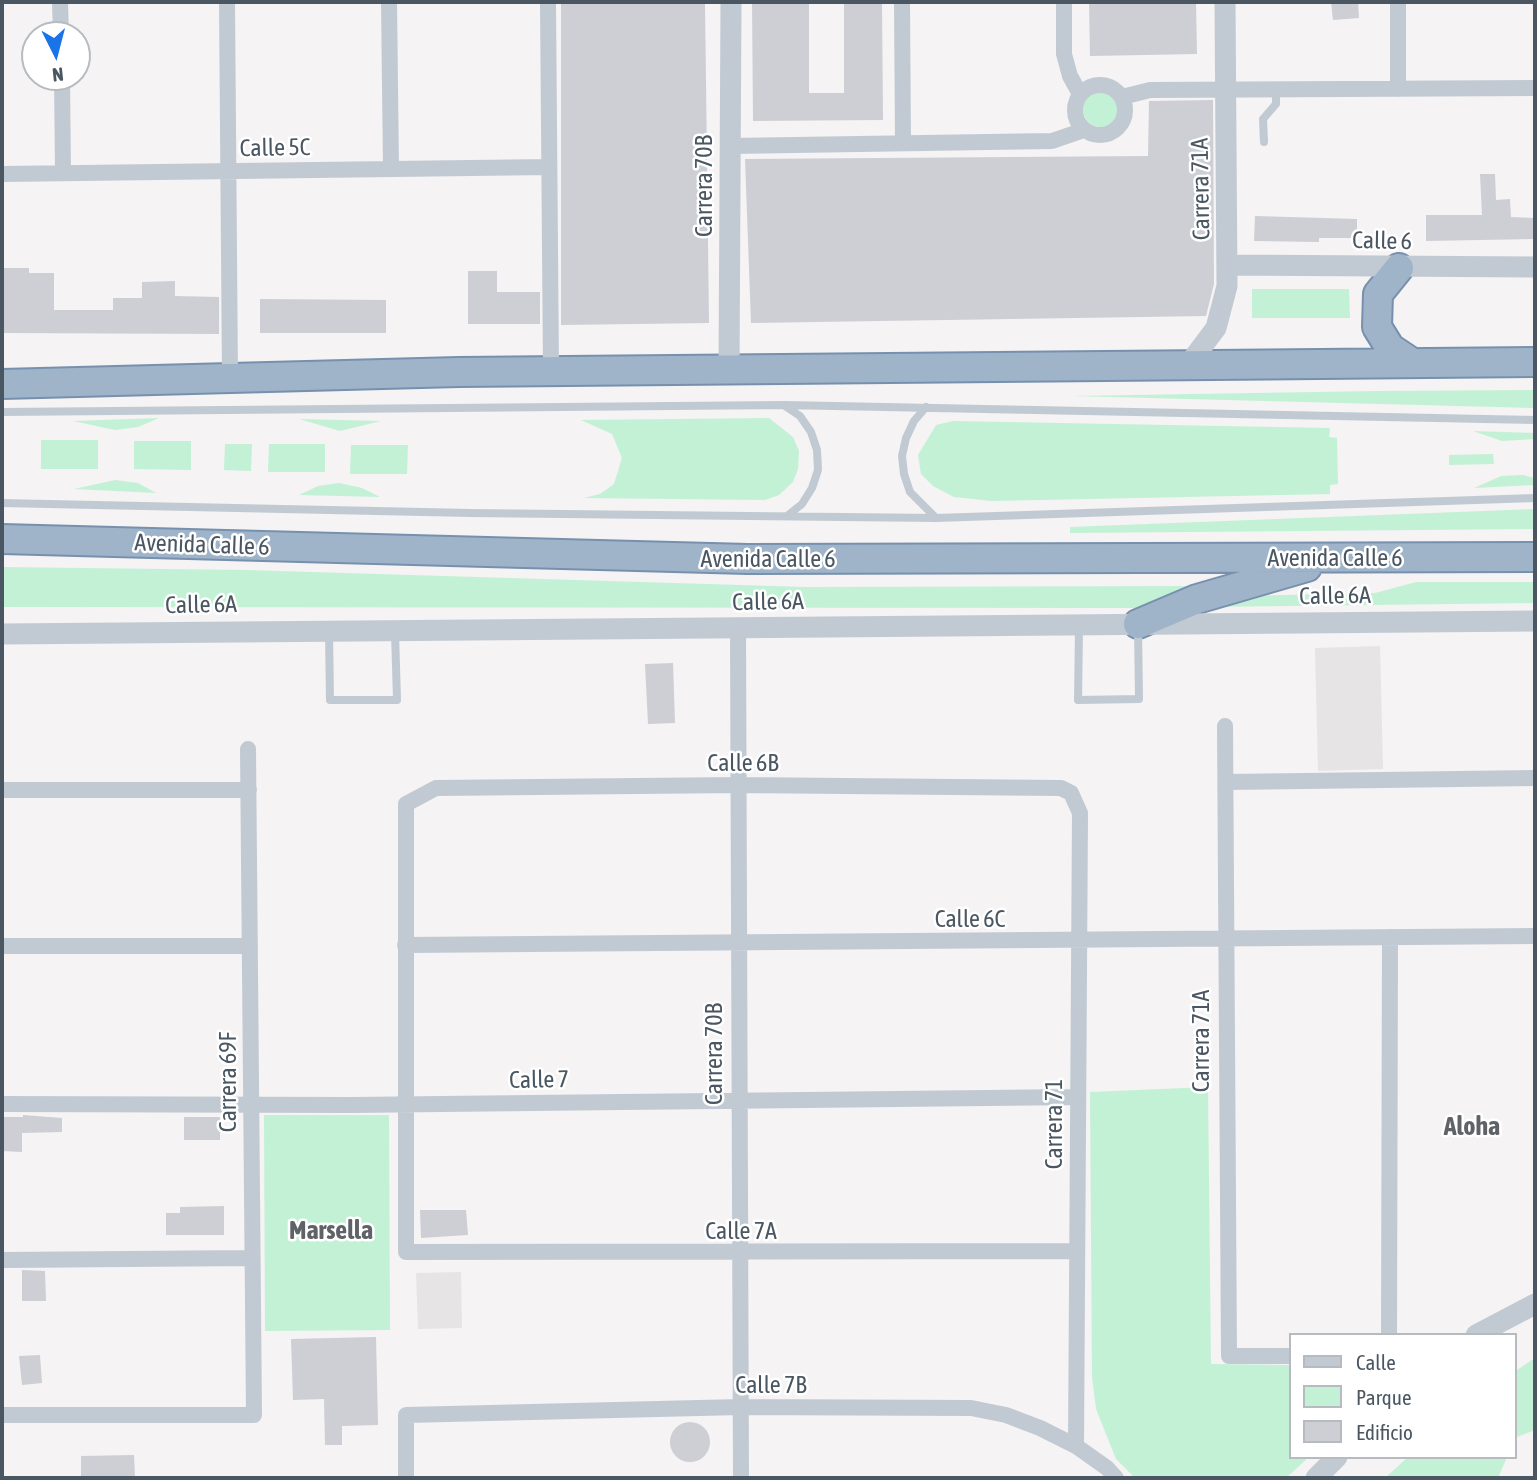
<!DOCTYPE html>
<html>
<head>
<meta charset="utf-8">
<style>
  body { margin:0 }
  #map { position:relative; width:1537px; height:1480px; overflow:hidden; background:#f5f3f3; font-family:"Asap Condensed",sans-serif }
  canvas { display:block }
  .frame { position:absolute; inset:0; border:4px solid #4a5661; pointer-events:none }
  .legend { position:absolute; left:1289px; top:1333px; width:228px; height:126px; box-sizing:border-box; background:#fff; border:2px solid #b7bbc0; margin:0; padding:9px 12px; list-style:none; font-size:21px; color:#4a5661 }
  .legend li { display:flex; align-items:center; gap:14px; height:35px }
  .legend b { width:35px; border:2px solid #b7bbc0 }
  .north { position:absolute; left:21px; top:21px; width:70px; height:70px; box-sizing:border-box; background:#fff; border:2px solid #b7bbc0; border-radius:50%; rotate:174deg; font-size:19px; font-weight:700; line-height:28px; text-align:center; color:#4a5661 }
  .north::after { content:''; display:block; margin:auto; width:24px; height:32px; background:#1a73e8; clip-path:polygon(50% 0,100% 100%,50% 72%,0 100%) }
</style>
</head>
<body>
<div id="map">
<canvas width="1537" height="1480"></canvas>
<div class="frame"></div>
<ul class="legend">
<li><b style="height:9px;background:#c1cad2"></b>Calle</li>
<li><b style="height:19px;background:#c3f1d5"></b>Parque</li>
<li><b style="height:19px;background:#cdcfd5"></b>Edificio</li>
</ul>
<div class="north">N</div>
</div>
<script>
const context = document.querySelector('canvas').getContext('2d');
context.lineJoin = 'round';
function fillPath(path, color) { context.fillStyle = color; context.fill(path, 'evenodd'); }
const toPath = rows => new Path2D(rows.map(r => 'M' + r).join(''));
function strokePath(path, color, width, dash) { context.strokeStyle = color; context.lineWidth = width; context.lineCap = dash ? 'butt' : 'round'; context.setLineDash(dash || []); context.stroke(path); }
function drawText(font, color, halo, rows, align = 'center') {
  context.font = font + ' "Asap Condensed",sans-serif'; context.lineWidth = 5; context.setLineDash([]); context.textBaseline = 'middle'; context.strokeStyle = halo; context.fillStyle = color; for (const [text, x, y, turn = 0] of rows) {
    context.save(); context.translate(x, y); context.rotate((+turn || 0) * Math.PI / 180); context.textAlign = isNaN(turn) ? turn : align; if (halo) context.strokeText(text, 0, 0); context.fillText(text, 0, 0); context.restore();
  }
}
fillPath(toPath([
  [1380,646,1383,769,1318,771,1315,648],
  [461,1272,462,1328,418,1329,416,1273]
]), '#e6e4e5');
fillPath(toPath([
  '1083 109a18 18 0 1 1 36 0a18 18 0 1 1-36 0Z',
  [1252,289,1349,289,1350,318,1252,318],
  [1535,390,1535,408,1072,396,1376,391],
  [159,418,138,427,115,430,73,421],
  [769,418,793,437,799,451,798,469,793,482,779,495,765,500,584,498,600,494,614,484,622,458,612,434,581,420],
  [299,419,381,421,340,431],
  [953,421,1330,428,1329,437,1337,438,1338,484,1330,485,1330,494,991,501,954,497,933,486,921,474,918,455,936,425],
  [1473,431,1535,433,1535,439,1502,441],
  [41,440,98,440,98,469,41,469],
  [134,441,191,441,191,470,134,469],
  [225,444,252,444,251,471,224,470],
  [269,444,325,444,325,472,268,472],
  [351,445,408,445,407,474,350,474],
  [1493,454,1494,464,1449,465,1449,455],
  [1523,475,1535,478,1535,485,1474,488,1501,476],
  [115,480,138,483,156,493,74,489],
  [339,483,362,488,380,497,299,495,318,486],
  [1535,509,1535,529,1070,533,1070,527],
  [2,567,246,570,806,587,1198,586,1148,608,2,607],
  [1416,582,1535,582,1535,603,1206,607,1237,596,1375,593],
  [1208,1087,1211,1364,1290,1365,1290,1457,1309,1457,1286,1478,1135,1478,1116,1459,1096,1409,1092,1377,1090,1092],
  [264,1115,389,1115,390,1330,265,1331],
  [1535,1358,1535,1430,1514,1438,1514,1372],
  [1408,1457,1507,1457,1498,1478,1385,1478]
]), '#c3f1d5');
fillPath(toPath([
  [752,2,809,2,809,93,844,93,844,2,882,2,883,120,753,121],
  [1089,2,1196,2,1197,54,1090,56],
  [1331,2,1358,2,1359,18,1333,20],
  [705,3,709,323,561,325,561,4],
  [1213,100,1214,284,1206,316,751,323,745,159,1148,156,1149,101],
  [1480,174,1495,174,1496,200,1510,199,1511,217,1534,218,1534,239,1426,241,1426,215,1482,215],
  [1255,216,1357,219,1357,238,1319,238,1319,242,1254,241],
  [2,268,29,268,29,273,54,273,54,310,113,310,113,298,142,298,142,282,175,281,175,296,219,297,219,334,2,333],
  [468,271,497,271,497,292,540,292,540,324,468,324],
  [260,299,386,300,386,333,260,333],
  [673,663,675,723,648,724,645,664],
  [23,1115,62,1118,62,1132,22,1133,22,1152,2,1151,2,1117,23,1117],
  [184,1117,220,1117,220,1140,184,1140],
  [224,1206,224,1235,166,1235,166,1213,180,1213,180,1207],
  [420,1210,466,1210,468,1235,421,1238],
  [22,1270,45,1271,46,1301,22,1301],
  [376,1337,378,1425,342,1426,342,1445,325,1445,324,1399,293,1400,291,1339],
  [40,1355,42,1383,22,1385,19,1356],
  '670 1442a20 20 0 1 1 40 0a20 20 0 1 1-40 0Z',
  [134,1455,135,1478,81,1478,81,1456]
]), '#cdcfd5');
const trunk = toPath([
  [1399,268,1378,294,1377,327,1390,348,1411,362],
  [2,384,459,372,1535,362],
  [2,539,748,559,1535,557],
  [1138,624,1197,599,1307,567]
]);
strokePath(trunk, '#7690ad', 32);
strokePath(toPath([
  [1264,142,1263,119,1276,104,1276,89],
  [785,406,800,416,811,432,817,450,818,470,812,488,802,504,787,516],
  [926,407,914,421,906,438,902,456,904,474,910,492,936,518],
  [2,412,784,405,1535,420],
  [2,503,470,513,936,518,1535,498],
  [1079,627,1078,700,1139,699,1138,628],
  [329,634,330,700,397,700,395,632]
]), '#c1cad2', 8);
strokePath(toPath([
  [60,2,61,35],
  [227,2,230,378],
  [389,2,391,169],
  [548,2,551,371],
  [902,2,903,143],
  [1064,2,1064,54,1070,76,1080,94],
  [1398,2,1398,89],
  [62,77,63,173],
  '1075 110a25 25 0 1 1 50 0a25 25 0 1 1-50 0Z',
  [1122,97,1150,90,1535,88],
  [730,146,1052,141,1084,130],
  [2,174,549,167],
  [738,629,741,1478],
  [1225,726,1229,1356,1290,1356],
  [1227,782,1535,778],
  [2,790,249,790],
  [405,945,1535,936],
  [2,946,250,946],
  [2,1104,350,1105,1077,1097],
  [2,1260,252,1258],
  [1389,1335,1390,937],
  [2,1415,254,1415,248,749],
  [1076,1446,1080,813,1071,793,1061,788,738,785,436,788,406,804,406,1252,1077,1251],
  [406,1478,406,1415,741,1407,971,1408,1006,1415,1040,1428,1076,1446,1107,1468,1116,1478]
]), '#c1cad2', 16);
strokePath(toPath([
  [1228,265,1535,267],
  [1189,364,1216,328,1227,286,1225,2],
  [729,370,731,2],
  [2,634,1535,621],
  [1476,1335,1535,1304],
  [1316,1478,1337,1457]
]), '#c1cad2', 21);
strokePath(trunk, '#9fb4c9', 28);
drawText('24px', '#4a5661', '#fff', [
  ["Calle 5C",275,148,-1],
  ["Carrera 70B",704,186,-90],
  ["Carrera 71A",1201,189,-91],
  ["Calle 6",1382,241,1],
  ["Avenida Calle 6",202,545,2],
  ["Avenida Calle 6",1335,558],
  ["Avenida Calle 6",768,559],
  ["Calle 6A",1335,596,-1],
  ["Calle 6A",768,602,-1],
  ["Calle 6A",201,605,-1],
  ["Calle 6B",743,763],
  ["Calle 6C",970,919],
  ["Carrera 71A",1201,1041,-90],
  ["Carrera 70B",714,1054,-90],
  ["Calle 7",539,1080,-1],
  ["Carrera 69F",228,1082,-90],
  ["Carrera 71",1054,1124,-90],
  ["Calle 7A",741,1231],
  ["Calle 7B",771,1385]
]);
drawText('bold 26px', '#5f6368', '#fff', [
  ["Aloha",1472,1127],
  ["Marsella",331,1231]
]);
</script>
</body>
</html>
